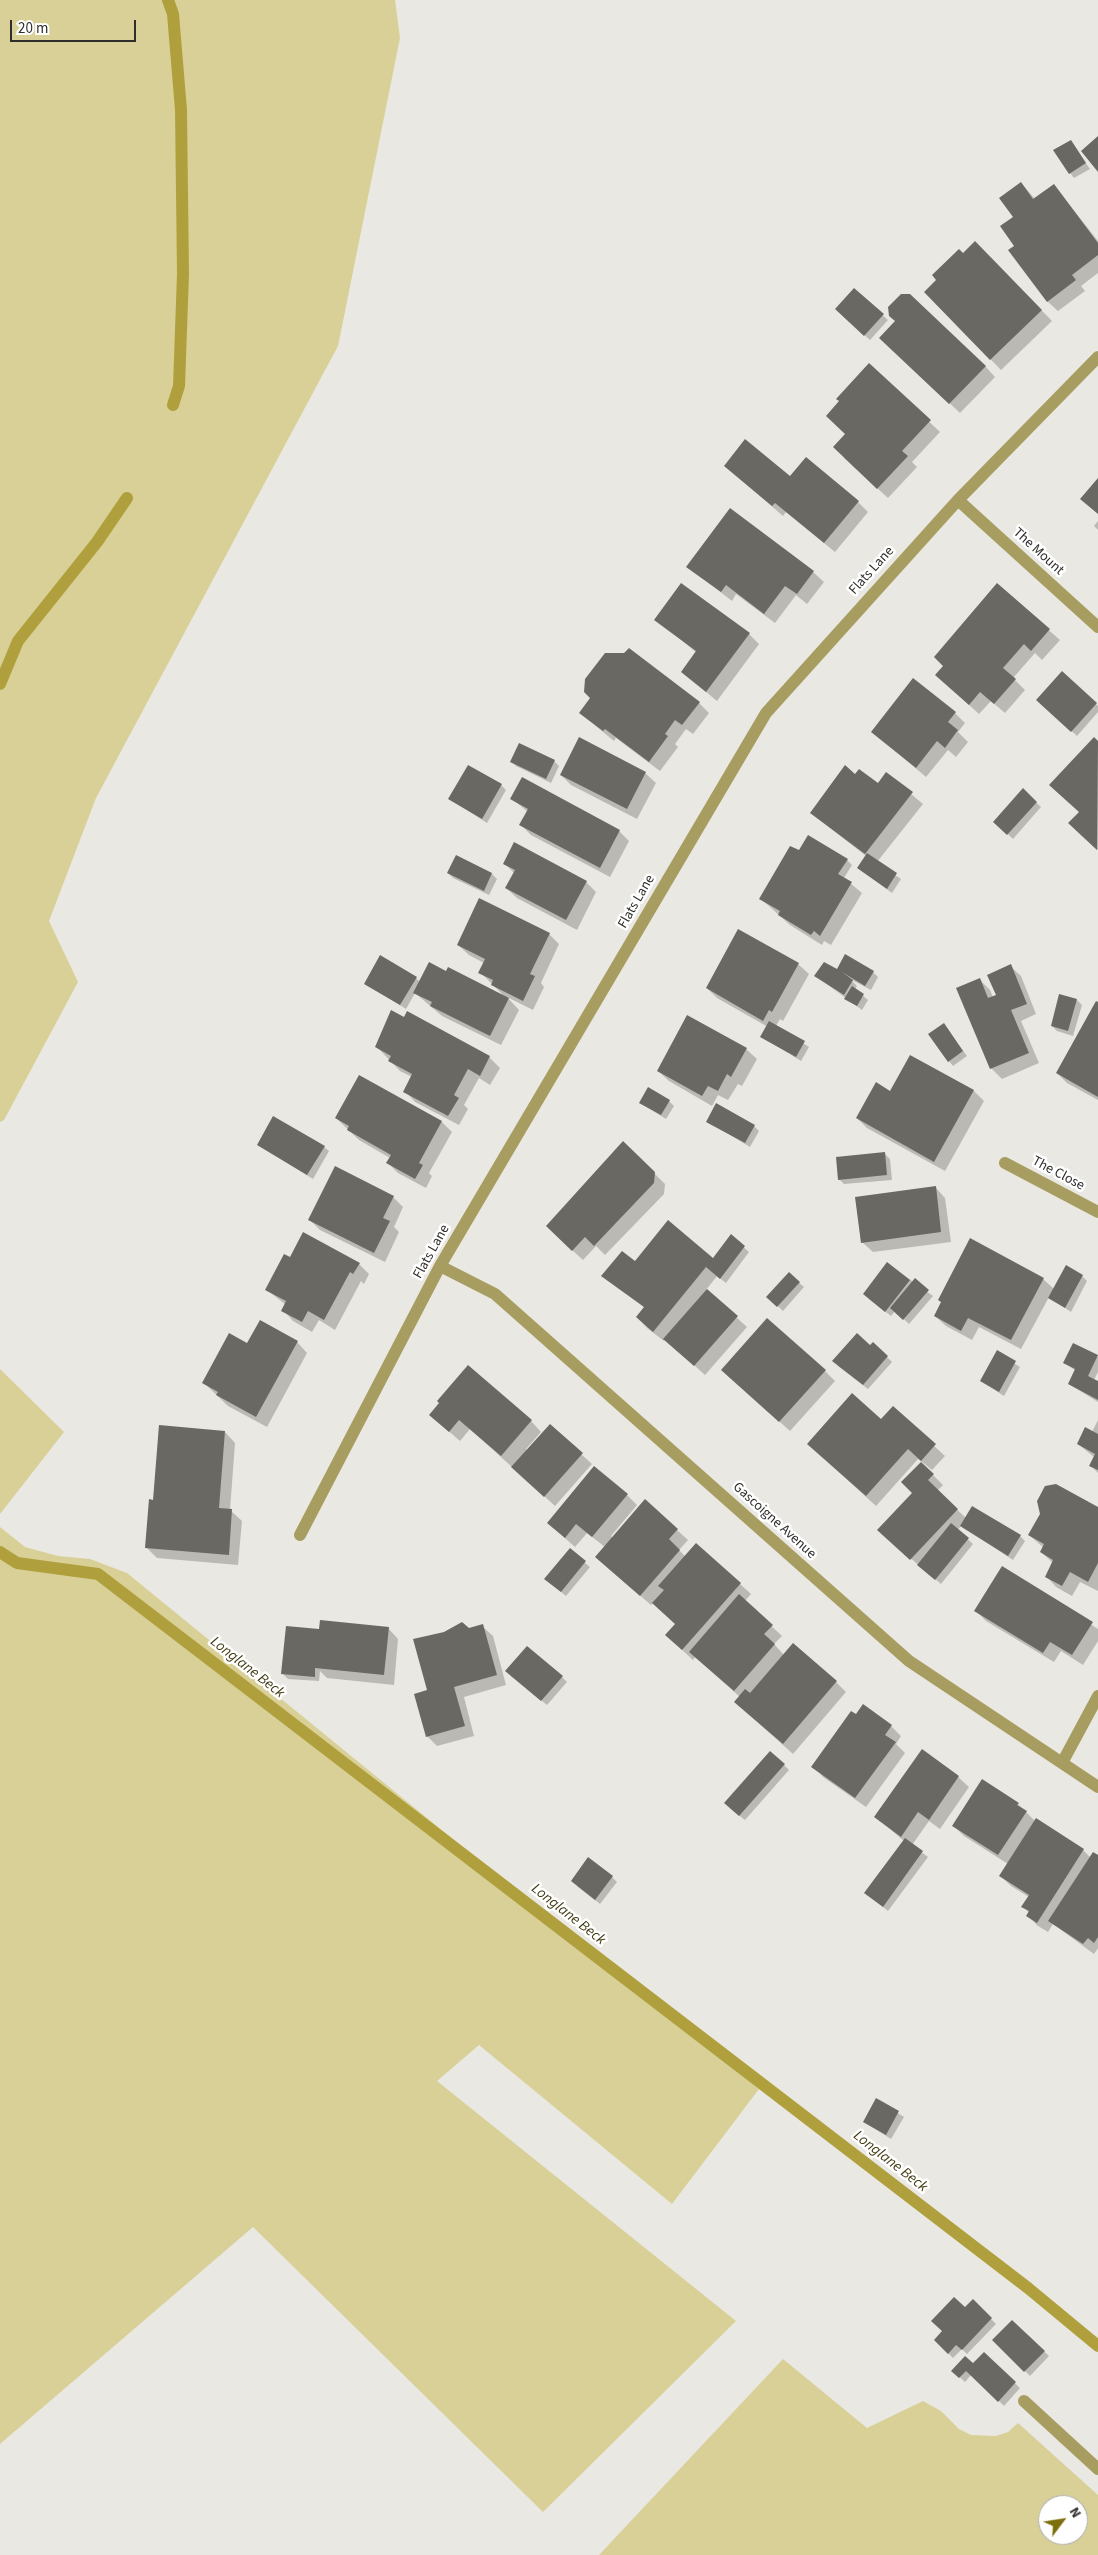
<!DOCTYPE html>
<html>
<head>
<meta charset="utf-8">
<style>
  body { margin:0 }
  #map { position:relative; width:1098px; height:2555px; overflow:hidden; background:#e9e8e2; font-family:"Source Sans 3",sans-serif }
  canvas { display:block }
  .north { position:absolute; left:1038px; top:2495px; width:50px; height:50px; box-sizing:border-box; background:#fff; border:1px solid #acabab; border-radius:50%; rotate:59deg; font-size:14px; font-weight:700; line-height:20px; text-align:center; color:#2f2e2c }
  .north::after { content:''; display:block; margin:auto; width:18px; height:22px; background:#7e6f0e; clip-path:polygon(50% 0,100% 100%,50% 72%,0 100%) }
  .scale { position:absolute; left:10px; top:20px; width:126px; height:22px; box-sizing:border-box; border:2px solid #2f2e2c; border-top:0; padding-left:6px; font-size:15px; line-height:18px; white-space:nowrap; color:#2f2e2c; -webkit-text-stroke:4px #fff; paint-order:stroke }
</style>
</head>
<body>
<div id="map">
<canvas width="1098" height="2555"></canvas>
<div class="north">N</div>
<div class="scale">20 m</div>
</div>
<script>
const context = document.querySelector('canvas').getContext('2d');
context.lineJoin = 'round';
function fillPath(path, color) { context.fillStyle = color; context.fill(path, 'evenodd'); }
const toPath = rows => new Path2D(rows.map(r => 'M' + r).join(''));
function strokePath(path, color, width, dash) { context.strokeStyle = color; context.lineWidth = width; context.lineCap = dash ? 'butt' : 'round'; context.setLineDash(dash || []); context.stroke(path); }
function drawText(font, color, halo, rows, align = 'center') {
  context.font = font + ' "Source Sans 3",sans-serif'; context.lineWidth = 5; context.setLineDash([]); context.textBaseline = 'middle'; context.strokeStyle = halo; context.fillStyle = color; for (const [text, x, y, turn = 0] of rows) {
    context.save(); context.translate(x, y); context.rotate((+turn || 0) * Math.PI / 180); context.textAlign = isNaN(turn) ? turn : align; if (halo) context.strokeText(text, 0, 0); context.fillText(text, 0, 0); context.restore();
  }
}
fillPath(toPath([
  [0,0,395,0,400,38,338,346,96,798,49,921,78,982,4,1120,0,1122],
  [0,1369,64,1432,0,1514],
  [0,1527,25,1547,58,1556,90,1559,127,1573,759,2089,672,2204,479,2045,437,2081,736,2321,543,2512,253,2227,0,2444],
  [783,2359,867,2428,923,2401,941,2411,959,2429,971,2435,996,2436,1008,2432,1018,2423,1098,2495,1098,2555,599,2555],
  [1048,2505,1078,2505,1078,2535,1048,2535]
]), '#d9d098');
fillPath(toPath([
  [1070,141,1090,169,1074,178,1070,173],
  [1021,183,1035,199,1054,185,1098,241,1098,273,1081,286,1085,291,1058,311,1047,301,1016,246],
  [975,243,1052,321,1001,370,925,292],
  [854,289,888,320,870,340,841,314],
  [896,321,985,366,995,377,960,413,891,348],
  [869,365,940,432,912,462,917,467,888,498,844,458,846,434],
  [725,466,790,478,858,502,868,512,835,552,786,512,783,516],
  [1098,521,1098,530,1094,526],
  [688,567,813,572,824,582,807,604,796,595,775,623,736,594,732,601],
  [997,585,1060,640,1042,660,1035,653,1013,678,1025,690,1005,713,991,701,979,714,947,685,945,666],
  [656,619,749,634,759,644,717,701,682,672,697,653],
  [1062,672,1098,706,1098,712,1077,736,1038,700],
  [592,698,699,703,709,713,693,734,686,729,675,744,678,747,660,771,616,738,614,741,580,713],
  [955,713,965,723,958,732,968,742,956,757,948,750,926,777,873,732],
  [1094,738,1098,742,1098,850,1080,834],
  [511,761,554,761,559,766,551,783,516,766],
  [645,773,656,783,637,819,571,785,561,775],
  [887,774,923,804,877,862,901,879,892,893,858,868,866,856,811,813,878,785],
  [501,785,506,790,487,823,450,799],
  [1023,790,1041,807,1013,839,994,821],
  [512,799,619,831,629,841,610,877,531,835,521,825,528,812],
  [456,856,492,874,497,879,489,895,453,878,448,873],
  [806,856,847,860,852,865,844,878,862,893,831,945,824,941,822,945,790,925,760,898],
  [504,863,586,882,596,892,577,930,517,898,506,888,514,873],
  [549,934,559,944,541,983,544,987,533,1010,507,997,519,1010,501,1045,442,1016,415,993,406,1009,366,984,416,978,420,982,504,996,480,972,484,963,469,955,458,945],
  [798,964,809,974,783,1021,780,1019,776,1026,809,1047,801,1061,762,1037,768,1027,717,998,707,988],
  [1010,966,1021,976,1036,1014,1021,1021,1039,1063,1002,1079,991,1068,980,980,990,990,993,997,997,995],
  [837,971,873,972,878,977,871,990,850,979,857,986,855,989,868,1000,862,1010,816,976],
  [1077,1000,1082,1005,1073,1036,1057,1031,1052,1026],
  [1098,1003,1098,1100,1067,1083,1057,1073],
  [408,1013,489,1057,500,1068,490,1085,479,1078,464,1105,468,1109,459,1125,415,1102,405,1091,412,1077,400,1071,376,1046],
  [944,1025,967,1056,953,1066,949,1061],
  [746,1049,757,1059,742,1086,738,1084,728,1100,718,1095,712,1106,669,1081,658,1071],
  [910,1056,974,1091,984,1101,945,1171,867,1128,857,1118,890,1092],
  [359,1076,442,1122,452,1132,429,1173,432,1176,426,1188,398,1173,388,1163,390,1158,359,1140,336,1118],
  [669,1101,674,1106,666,1119,640,1103],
  [707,1121,754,1126,759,1131,750,1147],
  [258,1145,324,1147,329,1151,313,1179],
  [885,1154,890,1159,892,1180,844,1184,839,1179],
  [654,1173,665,1184,664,1194,605,1255,596,1246,583,1260,558,1237],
  [935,1187,945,1198,951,1242,873,1252,862,1242],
  [393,1197,403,1207,394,1227,399,1232,385,1262,320,1230,310,1220],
  [731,1236,749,1252,726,1283,717,1276,706,1290,747,1327,705,1375,665,1339,664,1341,647,1328,637,1317,645,1308,621,1287,619,1289,608,1280,634,1263,713,1260],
  [291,1259,359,1264,369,1274,364,1284,361,1281,335,1330,319,1320,312,1332,293,1321,283,1310,286,1305,267,1290],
  [888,1264,933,1296,909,1324,895,1311,891,1316,869,1299],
  [789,1274,804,1287,783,1311,768,1297],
  [1082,1276,1087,1281,1071,1312,1049,1297,1021,1349,979,1327,972,1340,946,1326,935,1316,1043,1279,1054,1289],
  [297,1342,307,1353,267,1427,228,1406,204,1383,248,1345],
  [874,1344,892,1362,868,1389,838,1366],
  [1074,1345,1098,1357,1098,1372,1094,1380,1098,1383,1098,1402,1069,1384,1076,1371,1065,1363],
  [997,1352,1020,1367,1004,1396,981,1381],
  [825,1371,835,1381,790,1431,733,1380],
  [893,1408,945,1456,932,1470,922,1462,921,1463,943,1485,937,1491,966,1518,1020,1536,1025,1541,1013,1560,961,1526,958,1530,973,1544,941,1584,889,1540,914,1493,903,1482,922,1462,918,1459,876,1506,819,1454,881,1421],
  [430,1415,531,1421,541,1432,526,1449,528,1451,550,1426,592,1464,555,1506,470,1429,460,1441],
  [1098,1420,1098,1473,1090,1465,1094,1457,1078,1444,1092,1432],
  [225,1432,235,1443,230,1510,242,1521,238,1565,157,1558,146,1547,154,1501],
  [627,1495,637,1505,611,1536,613,1538,645,1501,688,1540,679,1550,685,1556,696,1544,751,1594,745,1601,782,1636,774,1644,784,1655,836,1682,846,1692,793,1754,735,1702,740,1697,695,1657,693,1660,666,1635,676,1624,653,1603,651,1605,607,1567,605,1547,587,1533,575,1547,548,1523],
  [1098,1508,1098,1591,1080,1582,1072,1596,1056,1587,1046,1576,1053,1563,1041,1552,1044,1548,1029,1535],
  [570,1550,590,1567,566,1596,551,1584],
  [1003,1568,1098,1629,1098,1641,1083,1665,1061,1651,1054,1662,986,1621,976,1611],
  [482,1626,493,1636,506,1685,464,1697,474,1736,437,1746,427,1736,428,1691,468,1630],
  [388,1628,398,1639,394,1685,327,1678,320,1671,319,1681,288,1679,283,1674,320,1630],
  [511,1676,562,1677,567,1682,547,1705],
  [856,1716,891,1726,901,1736,896,1744,905,1753,866,1807,823,1777,813,1766],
  [784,1765,789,1770,745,1820,730,1808],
  [958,1777,969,1787,940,1829,929,1821,912,1845,928,1857,888,1911,866,1893,904,1841,876,1817],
  [1018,1804,1035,1821,1083,1850,1091,1858,1098,1857,1098,1948,1094,1954,1053,1924,1048,1932,1038,1926,1028,1916,1029,1913,1023,1906,1029,1897,1011,1886,1001,1876,1008,1864,964,1836,954,1826],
  [612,1877,617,1882,600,1904,577,1886],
  [877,2100,904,2117,891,2139,864,2122],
  [973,2301,996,2324,967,2354,962,2349,953,2358,935,2340],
  [1012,2321,1049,2356,1030,2376,994,2340],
  [984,2354,1020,2388,1004,2406,972,2374,965,2382,953,2371,973,2365]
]), '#0003');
strokePath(toPath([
  [168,0,173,14,181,110,183,274,179,386,173,405],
  [0,684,18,641,97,542,127,498],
  [0,1552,17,1563,98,1574,1028,2288,1098,2346]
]), '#b0a03d', 12);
fillPath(toPath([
  [1098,136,1098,172,1081,151],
  [1071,140,1086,163,1069,174,1053,150],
  [1021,182,1033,199,1054,184,1098,243,1098,255,1072,275,1076,280,1047,302,1008,250,1014,246,1000,226,1013,217,999,198],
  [975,241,1042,310,990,360,924,292,936,280,932,275,959,249,963,253],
  [854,288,884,314,864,336,835,309],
  [901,294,910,294,986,366,949,404,879,338,895,321,889,316,888,307],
  [869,363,931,420,902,451,908,456,877,489,833,447,845,434,826,416,839,401,836,399],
  [745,439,790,476,806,457,859,501,824,543,775,503,772,506,724,466],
  [1098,478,1098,514,1080,499],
  [730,508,814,571,797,594,785,586,764,614,726,585,721,592,686,567],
  [681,583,750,633,706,692,681,672,696,651,654,620],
  [997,583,1050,629,1031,651,1024,644,1003,668,1016,679,994,704,980,692,969,705,935,675,943,666,934,657],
  [629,648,700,702,682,725,675,720,665,734,668,736,649,762,605,729,603,731,579,713,590,698,584,692,585,679,605,653,624,653],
  [1062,671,1097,703,1071,732,1036,700],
  [913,678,956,712,948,722,958,730,945,748,937,741,916,768,871,732],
  [579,737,646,772,627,809,560,775],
  [1094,737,1098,741,1097,850,1068,823,1079,812,1049,785],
  [519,743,555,760,546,779,510,762],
  [468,765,502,784,482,819,448,799],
  [845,765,855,774,859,769,878,783,886,772,913,792,865,854,810,813],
  [522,777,620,830,600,868,519,825,528,809,510,799],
  [1023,788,1037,802,1007,835,993,822],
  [808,835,848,859,838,874,852,882,820,936,814,931,811,935,778,915,780,911,759,899,790,846,799,850],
  [514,842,587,881,566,920,505,888,515,870,503,864],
  [867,853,897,873,887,889,857,868],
  [456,855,492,873,484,891,447,873],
  [479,898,550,933,530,974,535,976,523,1001,491,985,493,980,478,973,485,959,457,945],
  [738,929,799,963,772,1012,769,1010,763,1021,706,988],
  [845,954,874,971,865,986,842,972,853,980,844,995,814,976,824,962,837,969],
  [380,955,417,977,400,1005,364,984],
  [429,962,446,971,448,967,509,998,490,1036,430,1006,432,1002,413,993],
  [1011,964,1027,1004,1011,1010,1029,1053,990,1069,956,988,980,978,988,998,996,995,987,975],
  [852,986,864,994,857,1006,844,999],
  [1059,994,1077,999,1068,1031,1051,1026],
  [1096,1001,1098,1002,1098,1097,1056,1073],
  [391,1010,404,1017,407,1011,490,1056,480,1076,468,1069,454,1095,459,1098,448,1116,403,1092,412,1074,388,1061,391,1056,375,1047],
  [687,1015,747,1048,731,1077,727,1074,718,1091,708,1086,702,1096,657,1071],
  [769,1021,805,1041,796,1057,760,1037],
  [944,1023,963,1051,948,1062,928,1034],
  [910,1055,974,1090,934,1162,856,1118,876,1082,890,1091],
  [359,1075,442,1121,419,1163,423,1165,415,1179,386,1163,391,1155,347,1130,349,1126,335,1118],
  [648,1087,670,1100,661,1115,639,1103],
  [716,1103,755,1125,745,1143,706,1122],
  [273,1116,325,1146,307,1175,257,1145],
  [623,1141,655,1172,654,1183,594,1246,585,1237,572,1251,546,1226],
  [885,1152,887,1175,838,1180,836,1157],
  [335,1166,394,1196,383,1218,390,1221,374,1253,308,1220],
  [936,1186,941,1232,861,1243,855,1197],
  [668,1220,713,1258,731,1234,745,1246,720,1279,706,1267,653,1332,636,1317,644,1307,601,1276,622,1251,635,1261],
  [303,1232,360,1263,353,1274,350,1272,324,1320,308,1311,302,1322,281,1311,286,1301,265,1290,284,1254,290,1257],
  [970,1238,1044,1278,1011,1340,968,1318,961,1331,934,1316,941,1302,938,1300],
  [887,1262,910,1280,885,1312,863,1294],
  [1066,1265,1083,1275,1065,1308,1048,1298],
  [789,1272,800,1282,777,1307,766,1297],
  [915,1278,929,1290,903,1320,890,1308],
  [707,1289,738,1316,694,1366,663,1339],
  [767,1318,826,1370,779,1422,721,1370],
  [260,1320,298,1341,256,1417,216,1395,218,1392,202,1383,229,1333,247,1343],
  [857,1333,870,1345,873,1342,888,1356,863,1385,832,1361],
  [1073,1343,1098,1355,1088,1376,1098,1381,1098,1400,1068,1384,1075,1369,1063,1363],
  [997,1350,1016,1361,999,1392,980,1381],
  [468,1365,532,1420,501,1456,459,1420,449,1432,429,1415,439,1403,437,1401],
  [852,1393,881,1419,893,1406,936,1444,921,1461,908,1449,866,1496,807,1444],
  [550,1424,583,1453,544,1497,511,1467],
  [159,1425,225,1431,219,1508,232,1509,229,1555,145,1548,149,1499,153,1500],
  [1085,1427,1098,1434,1098,1470,1089,1466,1095,1454,1077,1444],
  [921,1462,934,1474,928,1480,958,1509,910,1560,877,1530,912,1493,901,1482],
  [594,1466,628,1494,592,1537,576,1524,565,1538,547,1523],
  [1056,1484,1098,1507,1098,1563,1088,1582,1070,1572,1062,1586,1045,1577,1053,1560,1040,1552,1044,1544,1028,1535,1040,1514,1037,1501,1045,1486],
  [645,1499,678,1529,669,1539,680,1550,640,1596,595,1557],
  [972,1506,1021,1535,1008,1556,960,1526],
  [951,1523,969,1538,935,1580,917,1565],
  [696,1543,741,1583,682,1650,665,1635,675,1624,652,1603,664,1590,658,1586],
  [570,1548,586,1561,561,1592,544,1579],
  [1002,1566,1093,1622,1072,1655,1050,1642,1043,1653,974,1611],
  [739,1594,773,1625,764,1634,775,1644,734,1691,689,1652],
  [320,1620,389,1627,384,1675,315,1668,315,1677,281,1674,286,1626,319,1629],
  [462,1622,469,1628,483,1624,497,1675,454,1687,465,1726,426,1737,414,1694,427,1690,413,1639,444,1632],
  [793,1643,837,1681,783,1744,734,1702,745,1689,750,1693],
  [527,1646,563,1676,541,1701,505,1671],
  [863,1704,892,1725,885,1735,896,1742,855,1798,811,1767,851,1711,856,1714],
  [922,1749,959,1776,929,1820,918,1812,901,1837,874,1817],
  [770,1751,785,1764,739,1816,724,1803],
  [982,1779,1019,1803,1017,1805,1027,1811,998,1855,952,1826],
  [1036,1818,1084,1849,1037,1923,1026,1916,1029,1911,1021,1907,1029,1895,999,1876],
  [905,1838,923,1851,883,1907,864,1893],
  [1093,1852,1098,1855,1098,1937,1094,1943,1088,1938,1083,1944,1048,1921],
  [588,1857,613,1876,595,1900,571,1881],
  [876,2098,899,2111,886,2135,863,2122],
  [954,2297,965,2307,973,2299,992,2318,962,2350,956,2345,948,2354,934,2340,942,2331,931,2321],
  [1012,2320,1045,2351,1024,2372,992,2340],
  [984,2352,1016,2382,998,2402,966,2371,959,2378,951,2371,965,2356,973,2363]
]), '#696863');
strokePath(toPath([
  [1024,2401,1098,2469]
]), '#a89d61', 12);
strokePath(toPath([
  [958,500,1098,627],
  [1005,1163,1098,1212],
  [440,1266,495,1294,909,1661,1098,1787],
  [300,1535,440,1266,766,713,958,500,1098,357],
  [1062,1763,1098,1696]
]), '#a89d61', 12);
drawText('14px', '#2f2e2c', '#fff', [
  ["The Mount",1038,552,42],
  ["Flats Lane",872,571,-48],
  ["Flats Lane",637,902,-60],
  ["The Close",1058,1174,28],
  ["Flats Lane",432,1252,-61],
  ["Gascoigne Avenue",774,1521,42]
]);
drawText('italic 15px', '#433c13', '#fff', [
  ["Longlane Beck",247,1668,38],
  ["Longlane Beck",568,1915,38],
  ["Longlane Beck",890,2162,38]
]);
</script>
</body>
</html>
